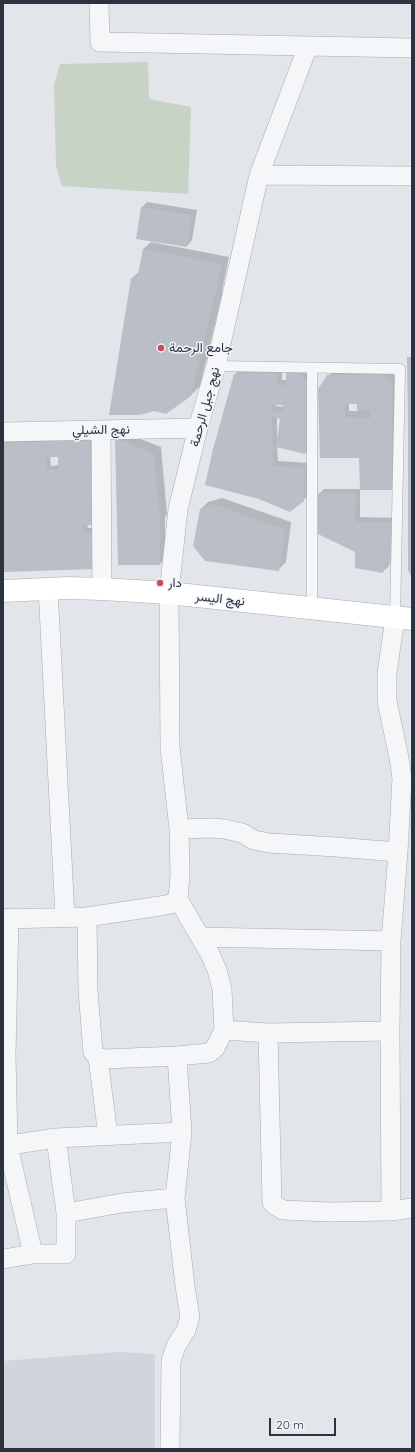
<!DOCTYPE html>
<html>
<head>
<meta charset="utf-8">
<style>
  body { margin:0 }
  #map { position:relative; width:415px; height:1452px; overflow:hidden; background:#e2e5ea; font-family:Quicksand,sans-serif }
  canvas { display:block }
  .frame { position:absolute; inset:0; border:4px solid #2b3341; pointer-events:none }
  .scale { position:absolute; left:269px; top:1418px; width:67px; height:18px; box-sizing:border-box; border:2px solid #2b3341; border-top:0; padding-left:5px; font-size:12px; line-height:14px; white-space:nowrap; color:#2b3341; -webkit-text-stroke:3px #f2f4f7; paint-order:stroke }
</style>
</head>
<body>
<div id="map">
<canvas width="415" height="1452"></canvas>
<div class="frame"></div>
<div class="scale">20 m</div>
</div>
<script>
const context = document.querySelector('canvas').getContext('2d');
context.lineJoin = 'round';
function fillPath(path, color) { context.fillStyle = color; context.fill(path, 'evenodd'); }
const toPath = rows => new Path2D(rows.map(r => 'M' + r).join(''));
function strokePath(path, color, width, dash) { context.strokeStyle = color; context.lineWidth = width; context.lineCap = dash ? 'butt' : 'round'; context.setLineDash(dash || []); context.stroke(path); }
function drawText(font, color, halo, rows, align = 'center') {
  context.font = font + ' Quicksand,Vazirmatn,sans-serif'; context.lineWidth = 3; context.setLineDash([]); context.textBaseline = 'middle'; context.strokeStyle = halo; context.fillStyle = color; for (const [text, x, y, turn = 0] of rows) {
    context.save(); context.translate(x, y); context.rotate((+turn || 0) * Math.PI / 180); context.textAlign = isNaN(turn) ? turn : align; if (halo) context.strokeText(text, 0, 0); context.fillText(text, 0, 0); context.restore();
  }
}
fillPath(toPath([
  [119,1352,155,1354,155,1449,3,1449,3,1361]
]), '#d0d4dc');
fillPath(toPath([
  [148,62,149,99,191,107,188,194,62,186,56,166,54,85,60,64]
]), '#c7d3c4');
fillPath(toPath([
  [147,202,197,210,192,240,187,246,141,208],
  [151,242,229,257,222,291,223,291,200,386,191,395,154,410,110,414,132,278,140,271,143,249],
  [304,367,311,375,310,448,305,453,277,447,278,461,310,463,309,495,290,511,235,374,240,369,282,368,282,380,287,380],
  [276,404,284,404,284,407,276,406],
  [277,417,281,418,277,439],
  [333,371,390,371,397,378,397,484,392,489,360,489,360,517,397,518,391,560,388,567,382,572,356,551,319,494,324,489,361,489,360,457,328,376],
  [349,403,358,403,358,411,349,411],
  [123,432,161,447,167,514,165,517,165,559,160,564,119,564,116,439],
  [95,435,98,518,87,524,88,528,99,528,100,563,5,571,3,523,3,440],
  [50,456,59,456,59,465,51,466],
  [222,498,291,522,286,562,278,570,201,509,208,502]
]), '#0003');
fillPath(toPath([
  [141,207,192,215,187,247,136,239],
  [143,249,222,264,191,396,166,414,154,411,139,415,109,415,131,278,137,279],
  [407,357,412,357,412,578,408,570,408,424],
  [286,371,298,371,307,381,307,418,305,454,276,447,280,419,272,416,273,466,305,468,304,501,290,512,259,499,205,485,213,449,234,374,278,372,277,385,286,385],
  [272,405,283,405,283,413,272,411],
  [327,375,385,375,392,384,392,490,360,490,359,458,320,458,318,389],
  [345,404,357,404,357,410,371,410,371,418,345,418],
  [115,438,154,454,160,523,160,565,118,565],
  [90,440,93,525,82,525,83,532,94,533,95,569,4,572,3,443],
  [45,457,58,457,58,470,46,470],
  [318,493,356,493,355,522,392,522,392,560,386,564,383,573,355,568,355,552,318,534],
  [214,504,285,530,279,571,205,561,193,546,200,509]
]), '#babec6');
const lane = toPath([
  [216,366,400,369,395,618],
  [312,368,312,609]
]);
const street = toPath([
  [99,3,100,42,412,48],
  [259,175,412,176],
  [101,430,102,589],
  [3,432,198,428],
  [48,588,65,917],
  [179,829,210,828,225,829,242,833,254,840,269,843,336,847,398,852],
  [87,917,88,991,93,1052,98,1058,106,1059,177,1056],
  [3,919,87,917,160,906,170,904,178,899,180,875,179,829,170,747,169,593,178,509,198,428,216,366,259,175,308,46],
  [200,937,391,941],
  [224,1030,268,1033,390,1031],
  [268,1033,272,1202,276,1206,283,1210,329,1212,391,1211,412,1208],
  [3,1055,6,1055,8,1146,33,1254],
  [6,1055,9,918],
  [98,1058,108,1135],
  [3,1146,56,1138,182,1132],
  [391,1211,390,1031,391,941,398,852,402,779,399,758,387,701,387,673,395,618],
  [66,1213,122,1203,175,1198],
  [3,1259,33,1254,66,1254,66,1213,56,1138],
  [170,1449,171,1361,176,1346,186,1330,190,1317,185,1286,175,1198,182,1132,177,1056,209,1053,215,1048,224,1030,222,989,217,970,210,954,178,899]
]);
const secondary = toPath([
  [3,591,68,588,102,589,169,593,412,619]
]);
strokePath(lane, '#a7acb4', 11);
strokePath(street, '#a7acb4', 20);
strokePath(secondary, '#a7acb4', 23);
strokePath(lane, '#f5f6f8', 10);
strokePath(street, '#f5f6f8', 19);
strokePath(secondary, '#fff', 22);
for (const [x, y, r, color] of [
  [161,348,4,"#c74f5e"],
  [160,583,4,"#c74f5e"]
]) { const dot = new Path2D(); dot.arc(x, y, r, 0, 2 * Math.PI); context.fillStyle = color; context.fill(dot); strokePath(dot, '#f2f4f7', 1.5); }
drawText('13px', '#2b3341', '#f2f4f7', [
  ["جامع الرحمة",169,348],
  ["دار",168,583]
], 'left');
drawText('13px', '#2b3341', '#f2f4f7', [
  ["نهج جبل الرحمة",205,407,-75],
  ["نهج الشيلي",101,430,-1],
  ["نهج اليسر",220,599,6]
]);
</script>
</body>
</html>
